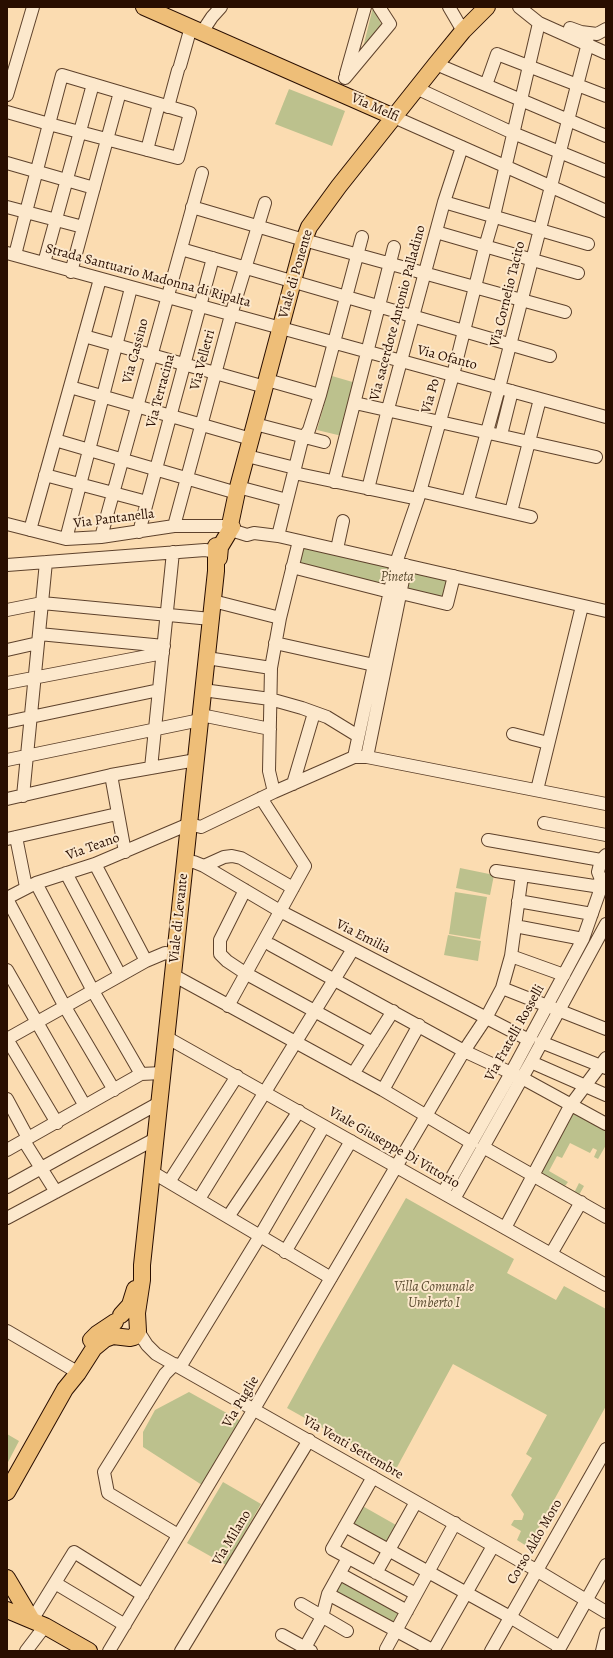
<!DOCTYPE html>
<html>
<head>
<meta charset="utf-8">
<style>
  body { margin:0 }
  #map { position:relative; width:613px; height:1658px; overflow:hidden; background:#fbdcb1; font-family:Alegreya,serif }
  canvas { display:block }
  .frame { position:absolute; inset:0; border:8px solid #290e00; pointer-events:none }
</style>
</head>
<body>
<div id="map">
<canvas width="613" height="1658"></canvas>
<div class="frame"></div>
</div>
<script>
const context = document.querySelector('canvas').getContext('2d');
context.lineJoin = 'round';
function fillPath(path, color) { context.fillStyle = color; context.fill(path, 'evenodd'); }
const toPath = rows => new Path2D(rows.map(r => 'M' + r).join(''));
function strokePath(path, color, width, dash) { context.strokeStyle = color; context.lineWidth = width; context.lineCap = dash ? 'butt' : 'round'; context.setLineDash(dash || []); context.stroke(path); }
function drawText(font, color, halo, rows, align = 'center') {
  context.font = font + ' Alegreya,serif'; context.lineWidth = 4; context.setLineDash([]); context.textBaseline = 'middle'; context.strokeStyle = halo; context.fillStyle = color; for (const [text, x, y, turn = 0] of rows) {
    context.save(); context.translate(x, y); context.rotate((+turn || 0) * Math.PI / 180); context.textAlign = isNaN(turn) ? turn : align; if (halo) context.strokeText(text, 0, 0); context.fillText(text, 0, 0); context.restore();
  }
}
fillPath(toPath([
  [373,7,382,26,362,52],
  [289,89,345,111,332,146,275,124],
  [332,376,356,383,342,436,317,430],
  [299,541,454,576,447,604,401,593,372,737,359,733,390,592,292,567],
  [460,868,494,875,490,895,456,888],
  [455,892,487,897,480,939,449,934],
  [448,935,481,941,478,961,444,955],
  [572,1111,606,1129,606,1145,598,1159,594,1157,597,1150,593,1148,590,1153,570,1143,562,1158,557,1156,549,1171,568,1182,565,1186,575,1191,579,1183,584,1186,579,1195,539,1173],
  [406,1198,514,1259,507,1273,556,1300,564,1286,606,1309,606,1406,528,1547,517,1540,521,1531,511,1525,514,1520,522,1520,524,1514,511,1495,532,1458,526,1454,547,1415,453,1364,396,1469,287,1408,320,1348],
  [189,1392,241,1421,202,1485,143,1447,143,1432,155,1410],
  [7,1434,19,1441,7,1464],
  [223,1482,261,1504,226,1565,187,1543],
  [359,1504,396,1525,385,1544,349,1524],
  [342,1579,401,1611,394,1626,334,1594]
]), '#bcc18d');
const minor = toPath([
  [449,7,463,31],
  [519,7,539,23,606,53],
  [570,28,581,32,597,34,606,29],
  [202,32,212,17,221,7],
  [436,64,606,136],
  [180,66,191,27],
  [346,74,365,7],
  [345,78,390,24,379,7],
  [486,85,497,54,606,96],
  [416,88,513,133,606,171],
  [7,95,33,7],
  [168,107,178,70],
  [7,112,49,124,178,158,190,113,62,75,49,124,26,212,15,255],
  [394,117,606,211],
  [147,150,159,104],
  [7,163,94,188],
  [444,202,588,244],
  [7,207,83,227],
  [192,207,304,240,565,312],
  [436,232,578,273],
  [181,249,550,356],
  [7,253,606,417],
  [44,263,93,84],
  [71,272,120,92],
  [84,336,265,387],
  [267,380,320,395],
  [70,387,251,439],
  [355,403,596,457],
  [255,424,324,442],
  [501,435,512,391],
  [55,440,237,493],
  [247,456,295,468],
  [294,473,418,499],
  [45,475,147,502],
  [334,482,394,247],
  [238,487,287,500],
  [368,489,388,409,444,202,462,147],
  [420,491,531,517],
  [468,501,499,388,588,43],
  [511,512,540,399],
  [7,524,66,539,101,537,174,526,227,526],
  [174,526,231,315,265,203],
  [30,530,100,279],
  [231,530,247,535,254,533,278,536,606,611],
  [139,532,213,258],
  [278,536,302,440,309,430,320,395,362,237],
  [101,537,202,173],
  [66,539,131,288],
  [337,549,343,521],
  [7,565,205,550,211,551,216,556],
  [292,567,390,592,401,593,447,604,454,576],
  [213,601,280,618],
  [7,610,42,603,211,619],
  [39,634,164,646],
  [275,643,374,665],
  [7,650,38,643],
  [207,658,271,668],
  [7,683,163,653],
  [203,690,270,699,302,708,327,717,358,736],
  [201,715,270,729],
  [7,722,159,690],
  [513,734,548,743],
  [354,757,396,563,418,499,453,375,485,247,494,216,539,23],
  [367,757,406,565],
  [7,760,200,720],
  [151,768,173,552],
  [111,775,125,852],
  [293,784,314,713],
  [537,790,582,606],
  [274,792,269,771,271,668,280,618,299,541],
  [23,796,46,562],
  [7,799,111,775,196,760],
  [544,823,606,835],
  [16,837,26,887],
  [7,839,117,814],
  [488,840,601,860],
  [606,855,601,860,598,872,600,877,606,885],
  [185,862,194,862,204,866,280,911,529,1040],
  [95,864,146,961],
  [204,866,224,857,232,856,241,858,293,888],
  [496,871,594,886,603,882],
  [66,873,120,975],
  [36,883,93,991,141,1074],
  [245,890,220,940,220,954,227,961,245,973,373,1043],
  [7,898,36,883,95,864,189,824,201,827,274,792,354,757,367,757,606,804],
  [7,899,65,1007,114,1090],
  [518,901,592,914],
  [515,926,583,939],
  [271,945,464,1051,522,1078,606,1124],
  [511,956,564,975],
  [7,970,85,1106],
  [173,975,383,1090,472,1143],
  [502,988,606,1029],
  [228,1006,305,866,261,798],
  [166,1037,606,1285],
  [541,1042,606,1068],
  [531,1062,606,1095],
  [353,1074,393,1011],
  [383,1090,419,1025],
  [7,1099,28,1138],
  [57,1123,7,1039,146,961,165,953,175,955],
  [24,1141,56,1192],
  [483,1147,606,1217],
  [7,1150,141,1074,162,1073],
  [152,1172,331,1278],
  [169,1182,237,1076],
  [7,1187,159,1103],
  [443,1193,511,1073,583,939,603,882],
  [199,1199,353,949],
  [454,1199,531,1062,606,924],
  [228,1217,299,1111],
  [7,1218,155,1139],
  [505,1228,570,1106,606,1058],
  [285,1252,351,1141],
  [551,1254,581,1202],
  [7,1331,72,1369],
  [138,1331,147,1345,156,1354,536,1570,606,1612],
  [175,1364,165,1374,104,1472,108,1493,178,1535],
  [180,1367,260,1236,324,1126],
  [373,1477,332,1549,416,1594],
  [345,1526,510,1617,560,1647],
  [376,1573,416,1502],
  [340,1574,407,1611],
  [55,1583,125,1625],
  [328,1594,434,1651],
  [301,1604,347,1631],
  [32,1620,74,1552,143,1595],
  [282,1635,311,1651],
  [386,1649,455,1523],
  [26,1651,45,1626],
  [109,1651,254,1409,464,1051,486,1018,502,988,511,956,522,875],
  [181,1651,309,1440],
  [303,1651,322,1617,328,1594,348,1558],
  [433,1651,493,1546],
  [491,1651,606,1449],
  [558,1651,606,1565],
  [602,1651,606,1634]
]);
const major = toPath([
  [144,7,394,117],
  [219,558,220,547,232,527,230,525,238,487,304,240,309,227,339,186,436,64,463,31,487,7],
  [121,1315,130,1305,135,1289],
  [91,1340,97,1334,115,1322],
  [7,1492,65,1389,78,1373,94,1348,105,1339,113,1336,130,1338,134,1337,138,1331,137,1313,142,1280,142,1265,216,571,216,546],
  [7,1578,32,1620],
  [7,1610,45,1626,89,1651]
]);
strokePath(minor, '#5e422c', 14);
strokePath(major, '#290e00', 18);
strokePath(minor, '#fce8cc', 12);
strokePath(major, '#eebe78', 16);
drawText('14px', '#290e00', '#fce8cc', [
  ["Via Melfi",375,108,24],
  ["Viale di Ponente",296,274,-74],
  ["Strada Santuario Madonna di Ripalta",148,276,15],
  ["Via Cornelio Tacito",508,294,-76],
  ["Via sacerdote Antonio Palladino",398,313,-75],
  ["Via Cassino",136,351,-75],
  ["Via Ofanto",447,358,15],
  ["Via Velletri",203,360,-75],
  ["Via Terracina",161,391,-75],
  ["Via Po",431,396,-74],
  ["Via Pantanella",114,519,-7],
  ["Via Teano",93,847,-20],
  ["Viale di Levante",179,918,-84],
  ["Via Emilia",363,937,27],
  ["Via Fratelli Rosselli",515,1033,-61],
  ["Viale Giuseppe Di Vittorio",394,1148,30],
  ["Via Puglie",241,1402,-59],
  ["Via Venti Settembre",353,1448,30],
  ["Via Milano",232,1538,-59],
  ["Corso Aldo Moro",535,1542,-60]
]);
drawText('italic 14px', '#5c4d31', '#fce8cc', [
  ["Pineta",397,578],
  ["Villa Comunale",434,1288],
  ["Umberto I",434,1304]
]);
</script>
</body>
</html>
